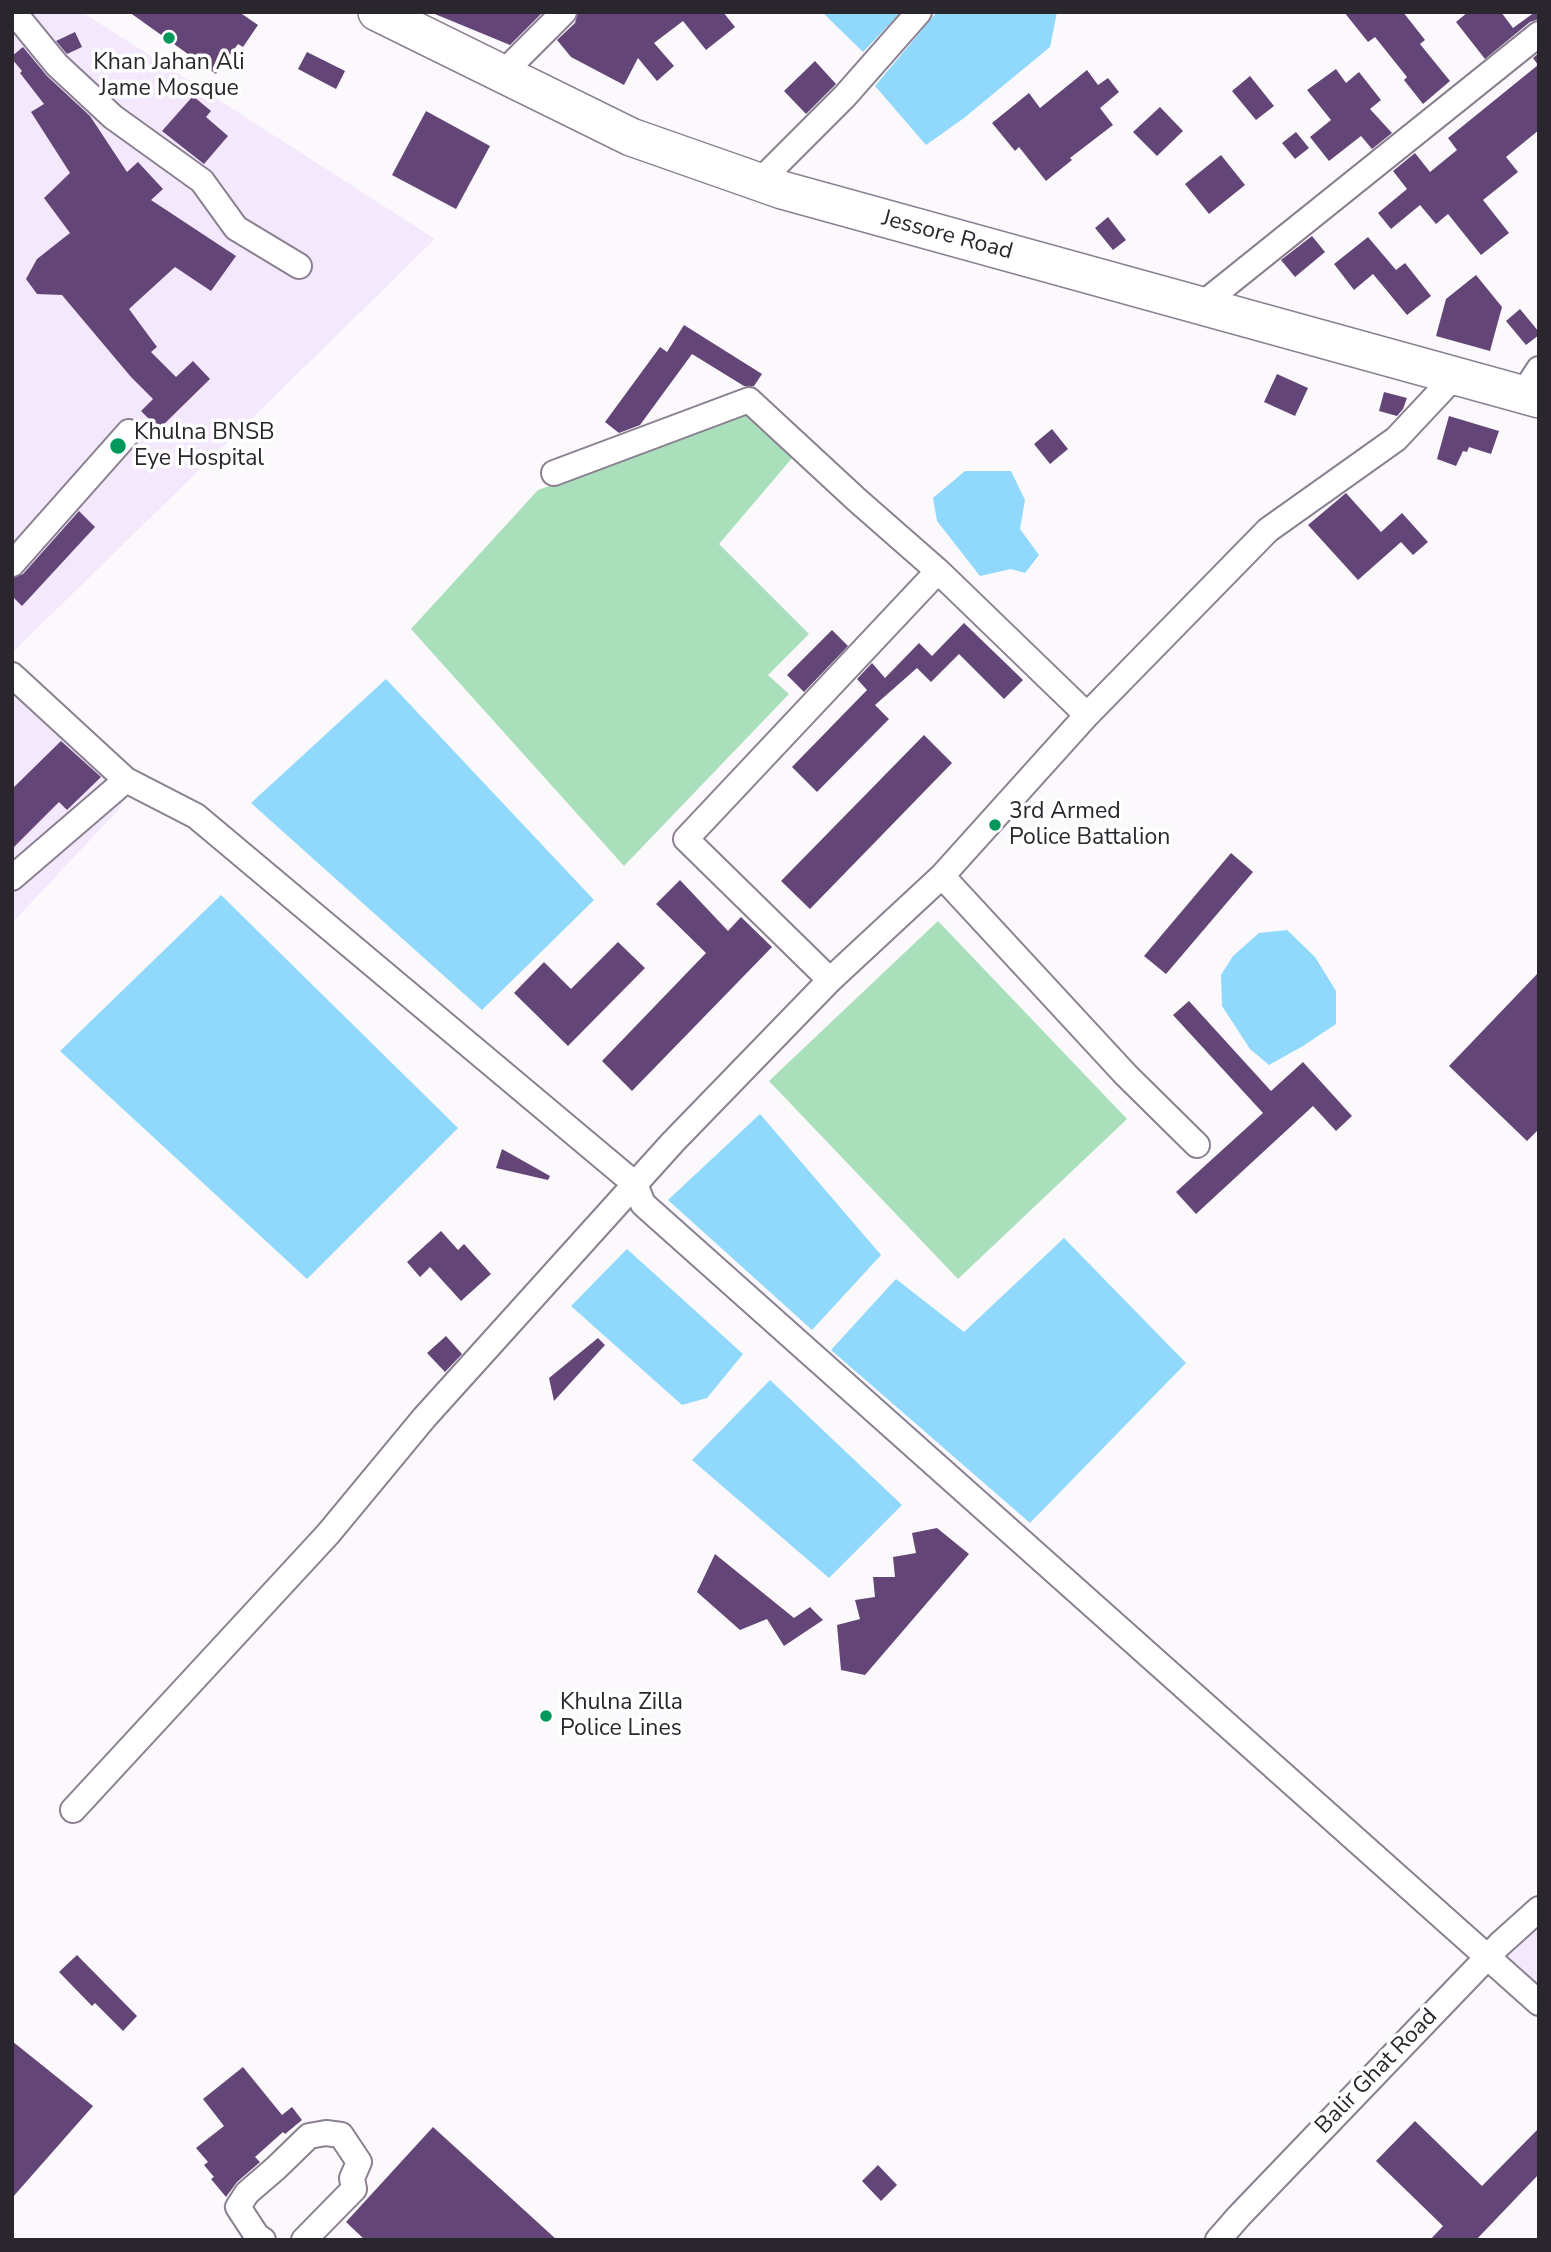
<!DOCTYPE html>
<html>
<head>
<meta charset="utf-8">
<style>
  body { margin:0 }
  #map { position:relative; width:1551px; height:2252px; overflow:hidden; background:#fbf9fc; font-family:"Nunito Sans",sans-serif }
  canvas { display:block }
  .frame { position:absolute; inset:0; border:14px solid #2a262d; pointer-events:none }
</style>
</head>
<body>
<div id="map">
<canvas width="1551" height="2252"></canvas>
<div class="frame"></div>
</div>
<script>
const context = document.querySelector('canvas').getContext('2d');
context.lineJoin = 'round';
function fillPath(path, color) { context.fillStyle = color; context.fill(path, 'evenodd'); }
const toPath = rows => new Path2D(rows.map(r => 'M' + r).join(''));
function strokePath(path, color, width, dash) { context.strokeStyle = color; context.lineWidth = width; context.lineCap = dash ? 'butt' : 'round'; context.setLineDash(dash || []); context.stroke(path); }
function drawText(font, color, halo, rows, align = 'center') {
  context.font = font + ' "Nunito Sans",sans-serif'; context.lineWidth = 7; context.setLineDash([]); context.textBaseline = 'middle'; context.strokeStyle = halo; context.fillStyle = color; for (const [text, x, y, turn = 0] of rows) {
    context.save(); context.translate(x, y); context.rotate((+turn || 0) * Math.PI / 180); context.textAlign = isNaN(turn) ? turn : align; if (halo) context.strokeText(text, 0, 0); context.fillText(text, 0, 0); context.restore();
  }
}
fillPath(toPath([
  [28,12,82,12,435,239,12,653,12,28],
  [12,687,127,795,120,808,12,923],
  [1539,1921,1539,2004,1494,1963]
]), '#f4e8fd');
fillPath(toPath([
  [747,414,793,457,719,544,809,634,768,675,789,694,624,866,411,629,538,490],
  [938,921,1127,1119,958,1279,769,1081]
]), '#a9dfba');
fillPath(toPath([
  [822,12,901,12,863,52],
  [937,12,1057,12,1050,47,964,118,926,145,875,86],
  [965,471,1011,471,1025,500,1020,529,1039,555,1025,573,1011,569,980,576,937,521,933,498],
  [386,679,594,900,482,1010,251,803],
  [221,895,458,1128,307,1279,60,1051],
  [1287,930,1315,957,1336,991,1336,1024,1303,1046,1269,1065,1250,1049,1222,1006,1221,975,1233,956,1259,933],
  [760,1114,881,1255,812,1330,668,1200],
  [1064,1238,1186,1363,1030,1523,831,1350,896,1279,964,1332],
  [627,1249,743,1354,707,1398,682,1405,571,1306],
  [770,1380,902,1505,829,1578,692,1460]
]), '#90d8fc');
fillPath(toPath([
  [129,12,239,12,258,25,243,47,238,44,216,74],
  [430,12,543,12,510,45],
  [578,12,723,12,735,27,706,50,683,21,654,43,674,66,657,81,638,58,624,85,571,57,557,40,575,23],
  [1344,12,1403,12,1425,40,1420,44,1450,81,1423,104,1404,80,1407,77,1375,37,1368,42],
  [1468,12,1501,12,1513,28,1535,12,1539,12,1539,19,1530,22,1485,59,1456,22],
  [75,32,82,47,67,54,56,41],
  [23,47,47,76,90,116,127,172,138,162,163,189,151,200,236,256,211,291,175,267,129,309,157,347,151,352,176,377,193,361,210,379,159,429,141,411,153,399,131,377,62,295,37,294,26,279,37,259,70,233,44,198,70,173,31,112,44,104,20,73,22,71,12,59,12,56],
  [307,52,345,71,336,89,298,69],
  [1539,53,1539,130,1506,157,1518,172,1483,200,1509,233,1481,255,1448,214,1436,224,1420,205,1391,229,1378,213,1407,189,1393,171,1415,153,1430,172,1457,150,1448,138,1538,65,1533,58],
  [815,61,836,84,806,114,784,91],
  [1336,69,1346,83,1359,72,1381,100,1370,109,1392,133,1372,149,1361,136,1329,161,1310,137,1331,120,1307,90],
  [1087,70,1098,85,1108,78,1119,92,1100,108,1113,125,1070,158,1072,160,1046,181,1019,147,1015,151,992,123,1029,93,1040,108],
  [1250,76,1274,106,1256,120,1232,91],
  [193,96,211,111,206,117,228,136,204,164,162,131],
  [1160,107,1183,131,1157,156,1133,132],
  [426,111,490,146,456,209,392,175],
  [1296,132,1309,148,1295,159,1282,143],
  [1221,155,1245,185,1209,214,1185,184],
  [1108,217,1126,240,1113,250,1095,228],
  [1312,236,1325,252,1295,277,1281,260],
  [1368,237,1396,270,1405,263,1431,296,1407,315,1373,274,1354,290,1334,264],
  [1476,275,1502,307,1490,351,1436,336,1446,299],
  [1520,309,1539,332,1539,335,1526,345,1506,321],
  [684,325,762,374,754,386,744,386,692,354,640,425,619,433,605,422,660,347,667,352],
  [1277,374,1308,388,1295,416,1264,402],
  [1384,392,1407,398,1403,409,1397,416,1379,411],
  [1449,416,1499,431,1491,454,1469,447,1467,452,1463,451,1456,466,1437,459],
  [1052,429,1068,449,1050,464,1034,444],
  [1346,493,1381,532,1402,513,1428,542,1413,555,1401,542,1358,580,1308,525],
  [79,511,95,527,22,606,12,596,12,578,23,574],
  [964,623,1023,680,1004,699,959,654,931,682,917,668,875,705,889,719,817,792,792,767,867,690,857,679,872,663,885,678,919,643,932,656],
  [832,630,848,646,804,692,787,675],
  [924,735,952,763,810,909,781,881],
  [61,741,101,777,67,810,59,802,12,849,12,789],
  [1231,853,1253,872,1166,974,1144,956],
  [680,880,728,931,741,917,772,947,632,1091,602,1061,706,953,656,904],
  [618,942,645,968,568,1046,514,993,544,962,571,989],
  [1539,972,1539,1129,1527,1141,1449,1066],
  [1189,1001,1271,1091,1303,1062,1352,1116,1336,1131,1313,1106,1196,1214,1176,1192,1263,1113,1173,1015],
  [502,1149,550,1176,548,1180,496,1168],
  [441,1231,458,1250,464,1244,491,1274,461,1301,430,1267,420,1277,407,1262],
  [446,1336,462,1354,445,1372,427,1353],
  [598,1338,605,1345,554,1401,549,1378],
  [937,1528,969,1554,865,1675,841,1670,837,1625,860,1619,855,1600,875,1597,873,1577,895,1577,893,1557,916,1553,912,1533],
  [715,1554,794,1618,810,1607,823,1620,784,1646,767,1619,740,1630,697,1592],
  [77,1955,137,2016,123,2031,95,2003,92,2006,59,1972],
  [12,2041,93,2106,12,2198],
  [243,2067,282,2115,292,2107,302,2120,285,2134,283,2132,255,2157,260,2162,237,2182,226,2197,211,2179,214,2177,204,2165,208,2162,196,2148,224,2126,203,2099],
  [1415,2121,1482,2186,1539,2128,1539,2174,1476,2240,1430,2240,1443,2226,1376,2161],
  [433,2127,557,2240,365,2240,346,2222],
  [878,2165,897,2185,881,2201,862,2181]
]), '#644577');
const minor = toPath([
  [17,16,57,65,113,117,202,181,236,228,299,266],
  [502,74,564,12],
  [759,182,845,96,919,12],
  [1200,306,1539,34],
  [1522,395,1539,369],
  [554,473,749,400,857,500,938,571,1087,715],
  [12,564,129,432],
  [12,675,126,780,12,878],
  [126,780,196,816,635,1184,643,1204,1539,2003],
  [942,876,1126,1075,1197,1145],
  [830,980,686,839,938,571],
  [73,1810,328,1534,424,1418,673,1142,830,980,942,876,1087,715,1268,530,1396,439,1455,376],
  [263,2240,257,2236,238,2207,247,2193,276,2168,309,2136,326,2133,341,2135,359,2162,352,2178,354,2189,304,2240],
  [1218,2240,1239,2216,1500,1944,1539,1909]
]);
const highway = toPath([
  [377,12,631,137,782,190,1539,399]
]);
strokePath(minor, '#8a8091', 28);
strokePath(highway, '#8a8091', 40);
strokePath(minor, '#fff', 24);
strokePath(highway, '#fff', 37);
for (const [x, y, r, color] of [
  [169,38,7,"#00985b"],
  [118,446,9,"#00985b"],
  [995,825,7,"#00985b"],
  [546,1716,7,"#00985b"]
]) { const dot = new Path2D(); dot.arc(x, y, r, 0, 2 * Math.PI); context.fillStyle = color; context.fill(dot); strokePath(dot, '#fff', 2.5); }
drawText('23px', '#2a262d', '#fff', [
  ["Khan Jahan Ali",169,63,"center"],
  ["Jame Mosque",169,89,"center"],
  ["Khulna BNSB",134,433],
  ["Eye Hospital",134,459],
  ["3rd Armed",1009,812],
  ["Police Battalion",1009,838],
  ["Khulna Zilla",560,1703],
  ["Police Lines",560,1729]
], 'left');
drawText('23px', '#2a262d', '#fff', [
  ["Jessore Road",947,236,15],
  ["Balir Ghat Road",1377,2072,-46]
]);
</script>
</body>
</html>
